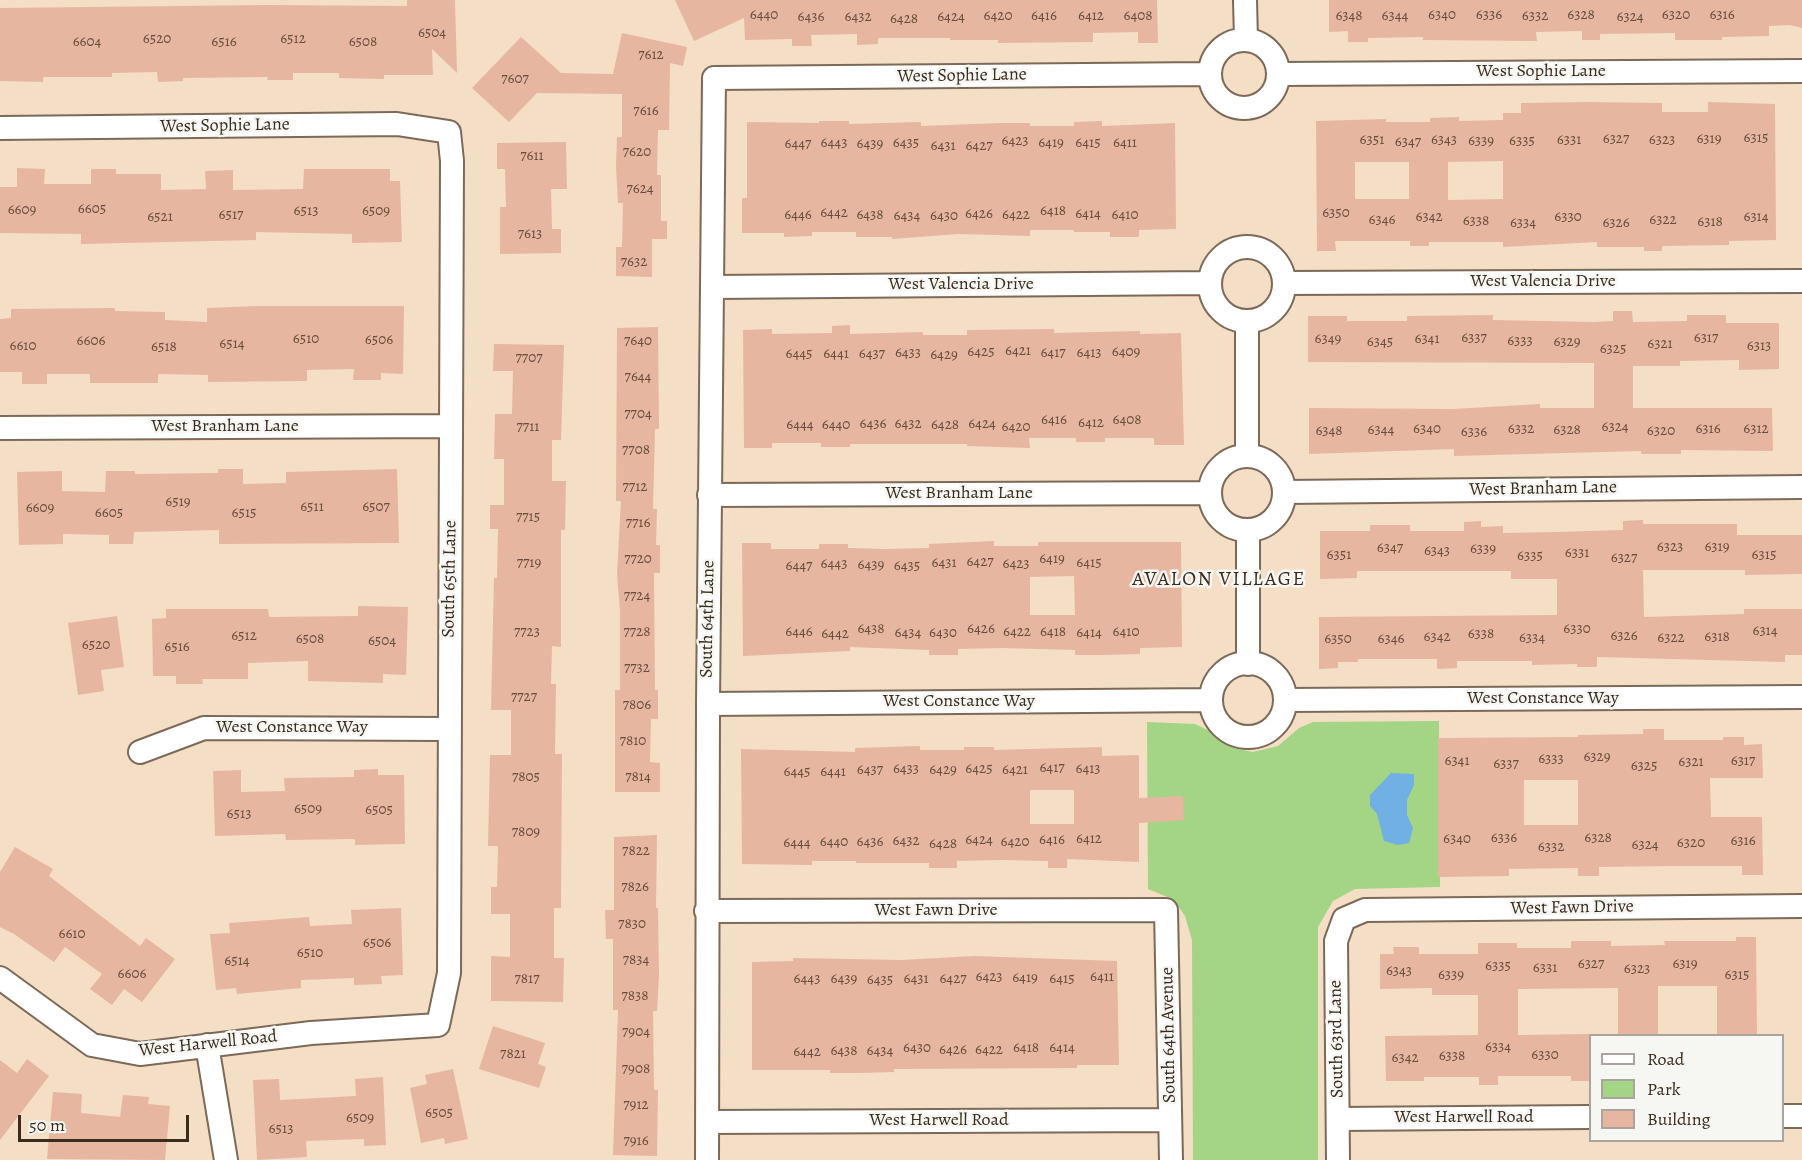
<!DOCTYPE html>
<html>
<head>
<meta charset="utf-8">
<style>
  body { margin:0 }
  #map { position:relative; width:1802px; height:1160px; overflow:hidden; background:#f4dec5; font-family:Alegreya,serif }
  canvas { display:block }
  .legend { position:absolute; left:1589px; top:1034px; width:195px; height:108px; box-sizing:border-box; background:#f6f6f2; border:2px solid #aba49d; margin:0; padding:8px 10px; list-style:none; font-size:18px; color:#3b2a1e }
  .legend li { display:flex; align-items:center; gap:12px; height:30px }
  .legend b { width:30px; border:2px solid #aba49d }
  .scale { position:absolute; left:18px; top:1115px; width:171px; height:27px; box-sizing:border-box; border:3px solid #3b2a1e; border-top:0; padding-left:8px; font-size:18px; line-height:21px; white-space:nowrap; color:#3b2a1e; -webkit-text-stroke:4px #f6f6f2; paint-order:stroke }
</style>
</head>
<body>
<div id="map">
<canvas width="1802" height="1160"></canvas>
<ul class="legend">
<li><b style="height:8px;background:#fff"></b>Road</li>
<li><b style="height:16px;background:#a3d584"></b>Park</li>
<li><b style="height:16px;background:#e6b6a0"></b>Building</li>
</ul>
<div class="scale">50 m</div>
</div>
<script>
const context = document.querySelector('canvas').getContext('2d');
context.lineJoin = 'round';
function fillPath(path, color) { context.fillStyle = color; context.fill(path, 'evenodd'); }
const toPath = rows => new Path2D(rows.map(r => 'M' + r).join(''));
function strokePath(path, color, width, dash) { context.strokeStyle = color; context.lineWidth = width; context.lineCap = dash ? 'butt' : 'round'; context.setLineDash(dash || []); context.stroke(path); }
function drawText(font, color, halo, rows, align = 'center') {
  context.font = font + ' Alegreya,serif'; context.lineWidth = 5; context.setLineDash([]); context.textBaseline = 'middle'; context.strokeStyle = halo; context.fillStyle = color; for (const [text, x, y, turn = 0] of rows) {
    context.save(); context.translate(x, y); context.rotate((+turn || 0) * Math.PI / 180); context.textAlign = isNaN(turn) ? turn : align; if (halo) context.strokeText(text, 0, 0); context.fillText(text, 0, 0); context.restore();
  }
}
fillPath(toPath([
  [1439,721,1440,887,1355,889,1333,901,1318,927,1318,1160,1193,1160,1192,940,1185,916,1178,906,1170,898,1148,889,1147,722,1195,724,1210,731,1234,748,1253,752,1278,746,1299,728,1313,722]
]), '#a3d584');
fillPath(toPath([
  [1391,773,1414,774,1414,785,1407,800,1407,815,1413,828,1409,843,1398,845,1384,841,1377,814,1370,806,1370,795]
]), '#70b0e4');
fillPath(toPath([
  [407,0,455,0,457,73,432,49,433,75,384,75,384,79,339,78,339,73,293,73,293,80,267,80,268,77,183,78,183,81,158,82,157,72,112,73,112,77,43,77,43,82,0,81,0,8,268,5,407,6],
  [675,0,1157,0,1158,43,1138,43,1138,32,1093,33,1093,42,998,43,998,40,950,40,950,38,878,38,878,44,857,45,857,34,811,35,812,46,792,46,792,39,745,40,744,18,694,41],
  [1329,0,1802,0,1802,28,1790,25,1769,26,1769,36,1722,37,1722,40,1675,40,1675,33,1600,34,1600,40,1582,40,1582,31,1536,32,1537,41,1423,40,1423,37,1368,38,1368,42,1348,42,1348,31,1329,32],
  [622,33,687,47,683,66,670,63,669,130,658,130,657,175,661,175,661,221,667,221,667,239,652,239,652,277,616,276,616,247,622,247,623,203,618,203,616,166,617,137,622,137,622,94,537,93,509,122,472,88,521,37,561,73,613,74],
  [1588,102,1662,103,1662,112,1708,112,1708,102,1775,104,1776,240,1729,241,1729,245,1662,246,1662,251,1644,251,1644,247,1597,247,1597,242,1503,247,1503,242,1429,242,1429,246,1410,246,1410,241,1335,241,1336,251,1317,251,1316,121,1386,119,1386,122,1430,122,1430,118,1459,117,1459,121,1503,120,1503,113,1521,113,1521,103],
  [1503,161,1503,199,1448,200,1448,162],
  [1355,162,1409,162,1409,199,1355,199],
  [819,121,849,121,849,124,921,122,921,126,1001,123,1030,123,1030,126,1074,126,1074,122,1102,121,1102,126,1175,123,1176,229,1139,230,1139,237,1110,237,1110,232,1074,232,1074,230,1030,230,1030,236,958,234,892,239,892,237,856,237,856,232,812,232,812,236,784,237,784,233,742,233,742,198,747,198,747,122,819,123],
  [566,142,567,189,551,189,552,229,561,229,561,253,500,254,500,207,506,207,505,169,497,169,497,143],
  [17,168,45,169,44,184,91,184,91,169,116,169,116,174,161,174,161,190,206,189,205,171,233,170,233,190,303,189,304,169,390,169,390,181,400,181,402,242,352,243,352,234,256,232,256,240,81,244,81,234,0,233,0,187,17,187],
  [257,306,404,306,403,374,381,373,381,380,353,380,354,369,307,370,307,381,208,382,208,375,158,374,158,383,90,383,90,374,47,374,47,384,22,384,22,372,0,372,0,319,11,318,11,309,115,308,115,311,165,312,165,320,207,322,207,308],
  [1613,311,1632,311,1633,322,1687,321,1687,315,1726,315,1726,323,1779,323,1779,369,1739,370,1739,360,1680,361,1680,366,1633,366,1633,408,1772,408,1773,451,1681,450,1681,454,1641,454,1641,451,1454,456,1454,449,1309,454,1309,408,1454,409,1540,404,1540,408,1594,408,1594,363,1308,362,1308,316,1347,316,1347,321,1407,321,1407,316,1493,315,1493,320,1594,322,1613,321],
  [850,325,850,334,923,332,923,335,967,335,967,330,1054,329,1054,333,1140,331,1140,334,1181,333,1184,445,1154,445,1154,438,1105,438,1105,442,1076,442,1076,438,1029,438,1030,448,967,446,967,444,850,444,850,447,821,447,821,443,772,443,772,448,744,448,743,330,772,329,772,334,832,333,832,326],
  [658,327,659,429,655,429,653,509,657,509,656,545,660,545,660,573,654,573,655,690,658,690,658,719,651,719,650,762,660,763,660,792,615,792,615,690,620,690,620,611,617,574,621,501,616,501,617,328],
  [494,344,564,345,561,440,552,440,552,481,566,481,565,530,561,530,561,647,552,646,551,684,556,684,555,754,562,754,561,908,554,908,554,958,564,958,563,1002,491,1001,491,956,510,957,510,914,491,914,491,887,497,887,498,846,488,846,490,755,511,755,511,710,491,710,494,578,497,578,498,529,490,529,490,505,504,505,504,459,494,459,495,414,512,414,513,371,493,371],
  [218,469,243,469,243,484,286,483,286,472,397,469,399,543,219,544,219,530,134,532,133,544,109,544,109,535,63,534,63,544,19,545,17,472,62,471,62,491,105,492,106,471,135,471,135,474,218,473],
  [1643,520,1643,524,1737,524,1737,535,1802,535,1802,574,1745,575,1745,570,1643,570,1644,617,1744,614,1744,609,1802,609,1802,655,1785,655,1785,662,1597,657,1597,667,1577,667,1577,664,1532,665,1532,661,1457,661,1457,668,1437,669,1437,659,1358,659,1358,662,1338,662,1338,668,1319,669,1319,617,1557,615,1557,579,1511,579,1511,571,1357,571,1357,578,1320,579,1320,531,1370,531,1370,525,1410,525,1410,531,1464,531,1464,522,1481,521,1481,527,1503,526,1503,533,1557,532,1623,530,1623,521],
  [994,541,994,546,1038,546,1038,542,1181,542,1182,647,1140,648,1140,654,1103,655,1075,655,1075,650,1002,648,958,649,958,655,929,655,929,650,850,647,850,651,743,656,742,543,771,543,771,549,819,549,819,544,848,544,848,548,885,549,929,548,929,544],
  [1074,576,1075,615,1030,615,1030,577],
  [358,606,408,607,406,675,383,674,383,683,308,681,308,661,248,663,248,679,202,679,203,684,176,684,176,676,153,676,152,619,166,618,166,609,268,609,269,617,358,616],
  [117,616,124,667,101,670,104,691,78,695,68,623],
  [1643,729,1664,729,1664,740,1723,740,1723,737,1744,737,1744,745,1762,744,1763,778,1710,778,1711,817,1762,817,1763,875,1742,875,1742,866,1672,866,1599,867,1599,876,1578,876,1578,868,1509,869,1509,876,1438,877,1438,738,1578,737,1578,735,1643,734],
  [1524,780,1578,780,1578,825,1524,825],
  [920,746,920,750,964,750,964,747,994,747,994,750,1102,747,1102,756,1139,755,1139,798,1183,796,1184,820,1139,823,1139,862,1067,859,1067,868,1048,868,1048,861,1001,860,957,861,957,868,929,868,929,863,856,863,856,861,812,861,812,865,742,864,741,749,855,752,855,748],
  [1030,790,1074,790,1074,824,1030,824],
  [378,769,378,775,404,775,405,844,355,845,355,839,286,840,285,834,215,836,213,771,241,770,241,792,285,791,284,778,354,777,354,770],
  [657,835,656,908,658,908,659,974,657,1011,653,1011,654,1090,658,1090,657,1156,613,1155,618,1010,613,1010,613,939,606,939,605,910,614,910,614,837],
  [15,847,53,869,49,876,140,946,146,938,175,959,142,1002,124,989,112,1005,90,989,102,974,65,947,54,962,14,934,0,927,0,872],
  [401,908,403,975,381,976,382,984,354,985,354,978,301,980,301,988,237,994,236,988,216,990,210,934,230,933,229,923,309,917,310,926,352,924,351,910],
  [1736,937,1756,937,1757,1035,1717,1035,1717,986,1658,986,1658,1035,1618,1035,1618,988,1518,989,1518,1035,1590,1034,1590,1081,1571,1081,1571,1076,1498,1076,1498,1085,1479,1085,1479,1077,1424,1077,1424,1081,1386,1081,1385,1036,1478,1035,1478,995,1432,995,1432,988,1380,989,1380,954,1394,954,1393,947,1419,947,1419,954,1478,954,1478,943,1517,943,1517,948,1571,948,1571,941,1611,941,1611,946,1665,945,1664,941,1736,941],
  [974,956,1117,961,1119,1065,1077,1065,1077,1068,894,1069,894,1072,859,1073,830,1073,830,1070,752,1070,752,962,793,961,793,958,902,960],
  [493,1026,545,1043,538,1064,546,1067,539,1088,479,1069],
  [27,1059,49,1076,0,1140,0,1060,17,1073],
  [453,1069,468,1139,445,1144,444,1138,421,1143,410,1088,427,1084,425,1075],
  [383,1077,386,1145,364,1146,364,1139,306,1141,307,1157,257,1160,253,1080,279,1079,280,1100,356,1096,355,1079],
  [53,1092,82,1094,81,1113,120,1117,123,1095,149,1097,148,1104,170,1106,165,1160,47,1159]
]), '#e6b6a0');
const minor = toPath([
  [1245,0,1246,40],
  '1210 74a34 34 0 1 1 68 0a34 34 0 1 1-68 0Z',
  [1279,74,1802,71],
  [0,128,397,124,449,132,452,161,449,973,438,1025,311,1033,140,1054,92,1045,0,978],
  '1210 284a37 37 0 1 1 74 0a37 37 0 1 1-74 0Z',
  [1284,283,1802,281],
  [713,287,1209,283],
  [0,428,451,426],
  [1247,456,1247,321],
  '1210 493a37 37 0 1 1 74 0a37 37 0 1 1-74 0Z',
  [1284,492,1802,487],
  [709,495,1209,493],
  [1248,530,1248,664],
  '1211 700a37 37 0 1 1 74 0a37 37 0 1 1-74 0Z',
  [1285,700,1802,697],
  [708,704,1211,700],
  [140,752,204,728,448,729],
  [706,911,1166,910,1171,1160],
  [207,1045,226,1160],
  [1782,1116,1802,1116],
  [1338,1119,1590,1117],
  [707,1122,1170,1120],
  [707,1160,708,704,714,78,1209,74],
  [1338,1160,1336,941,1344,919,1365,910,1802,906]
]);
strokePath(minor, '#7c6958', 26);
strokePath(minor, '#fff', 22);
drawText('15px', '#664d3e', null, [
  ["6440",764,15],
  ["6340",1442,15],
  ["6336",1489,15],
  ["6328",1581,15],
  ["6320",1676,15],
  ["6316",1722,15],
  ["6420",998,16],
  ["6416",1044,16],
  ["6412",1091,16],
  ["6408",1138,16],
  ["6348",1349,16],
  ["6344",1395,16],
  ["6332",1535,16],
  ["6436",811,17],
  ["6432",858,17],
  ["6424",951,17],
  ["6324",1630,17],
  ["6428",904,19],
  ["6504",432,33],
  ["6520",157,39],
  ["6512",293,39],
  ["6604",87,42],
  ["6516",224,42],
  ["6508",363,42],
  ["7612",651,55],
  ["7607",515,79],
  ["7616",646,111],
  ["6315",1756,138],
  ["6327",1616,139],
  ["6319",1709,139],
  ["6351",1372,140],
  ["6343",1444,140],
  ["6331",1569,140],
  ["6323",1662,140],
  ["6423",1015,141],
  ["6339",1481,141],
  ["6335",1522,141],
  ["6347",1408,142],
  ["6443",834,143],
  ["6435",906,143],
  ["6419",1051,143],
  ["6415",1088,143],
  ["6411",1125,143],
  ["6447",798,144],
  ["6439",870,144],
  ["6431",943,146],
  ["6427",979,146],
  ["7620",637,152],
  ["7611",532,156],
  ["7624",640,189],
  ["6605",92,209],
  ["6609",22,210],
  ["6513",306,211],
  ["6509",376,211],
  ["6418",1053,211],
  ["6442",834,213],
  ["6350",1336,213],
  ["6426",979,214],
  ["6414",1088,214],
  ["6517",231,215],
  ["6446",798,215],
  ["6438",870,215],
  ["6422",1016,215],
  ["6410",1125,215],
  ["6434",907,216],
  ["6430",944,216],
  ["6521",160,217],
  ["6342",1429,217],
  ["6330",1568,217],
  ["6314",1756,217],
  ["6346",1382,220],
  ["6322",1663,220],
  ["6338",1476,221],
  ["6318",1710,222],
  ["6334",1523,223],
  ["6326",1616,223],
  ["7613",530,234],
  ["7632",634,262],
  ["6337",1474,338],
  ["6317",1706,338],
  ["6510",306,339],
  ["6349",1328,339],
  ["6341",1427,339],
  ["6506",379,340],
  ["6606",91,341],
  ["7640",638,341],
  ["6333",1520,341],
  ["6345",1380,342],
  ["6329",1567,342],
  ["6514",232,344],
  ["6321",1660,344],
  ["6610",23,346],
  ["6313",1759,346],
  ["6518",164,347],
  ["6325",1613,349],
  ["6421",1018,351],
  ["6425",981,352],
  ["6409",1126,352],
  ["6433",908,353],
  ["6417",1053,353],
  ["6413",1089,353],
  ["6445",799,354],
  ["6441",836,354],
  ["6437",872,354],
  ["6429",944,355],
  ["7707",529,358],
  ["7644",638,377],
  ["7704",638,414],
  ["6416",1054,420],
  ["6408",1127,420],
  ["6412",1091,423],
  ["6436",873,424],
  ["6432",908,424],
  ["6424",982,424],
  ["6444",800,425],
  ["6440",836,425],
  ["6428",945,425],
  ["7711",528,427],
  ["6420",1016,427],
  ["6324",1615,427],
  ["6340",1427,429],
  ["6332",1521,429],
  ["6316",1708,429],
  ["6312",1756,429],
  ["6344",1381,430],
  ["6328",1567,430],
  ["6348",1329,431],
  ["6320",1661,431],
  ["6336",1474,432],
  ["7708",636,450],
  ["7712",635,487],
  ["6519",178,502],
  ["6511",312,507],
  ["6507",376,507],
  ["6609",40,508],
  ["6605",109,513],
  ["6515",244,513],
  ["7715",528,517],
  ["7716",638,523],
  ["6323",1670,547],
  ["6319",1717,547],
  ["6347",1390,548],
  ["6339",1483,549],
  ["6343",1437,551],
  ["6331",1577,553],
  ["6351",1339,555],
  ["6315",1764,555],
  ["6335",1530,556],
  ["6327",1624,558],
  ["7720",638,559],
  ["6419",1052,559],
  ["6427",980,562],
  ["7719",529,563],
  ["6431",944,563],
  ["6415",1089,563],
  ["6443",834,564],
  ["6423",1016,564],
  ["6439",871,565],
  ["6447",799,566],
  ["6435",907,566],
  ["7724",637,596],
  ["6438",871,629],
  ["6426",981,629],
  ["6330",1577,629],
  ["6314",1765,631],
  ["7723",527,632],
  ["7728",637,632],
  ["6446",799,632],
  ["6422",1017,632],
  ["6418",1053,632],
  ["6410",1126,632],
  ["6434",908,633],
  ["6430",943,633],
  ["6414",1089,633],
  ["6442",835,634],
  ["6338",1481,634],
  ["6512",244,636],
  ["6326",1624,636],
  ["6342",1437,637],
  ["6318",1717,637],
  ["6334",1532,638],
  ["6322",1671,638],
  ["6508",310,639],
  ["6350",1338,639],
  ["6346",1391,639],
  ["6504",382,641],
  ["6520",96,645],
  ["6516",177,647],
  ["7732",637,668],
  ["7727",524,697],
  ["7806",637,705],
  ["7810",633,741],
  ["6329",1597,757],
  ["6333",1551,759],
  ["6341",1457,761],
  ["6317",1743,761],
  ["6321",1691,762],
  ["6337",1506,764],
  ["6325",1644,766],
  ["6417",1052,768],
  ["6433",906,769],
  ["6425",979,769],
  ["6413",1088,769],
  ["6437",870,770],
  ["6429",943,770],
  ["6421",1015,770],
  ["6445",797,772],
  ["6441",833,772],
  ["7805",526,777],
  ["7814",638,777],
  ["6509",308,809],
  ["6505",379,810],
  ["6513",239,814],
  ["7809",526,832],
  ["6336",1504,838],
  ["6328",1598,838],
  ["6412",1089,839],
  ["6340",1457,839],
  ["6424",979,840],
  ["6416",1052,840],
  ["6432",906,841],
  ["6316",1743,841],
  ["6440",834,842],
  ["6436",870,842],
  ["6420",1015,842],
  ["6444",797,843],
  ["6320",1691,843],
  ["6428",943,844],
  ["6324",1645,845],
  ["6332",1551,847],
  ["7822",636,851],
  ["7826",635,887],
  ["7830",632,924],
  ["6610",72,934],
  ["6506",377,943],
  ["6510",310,953],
  ["7834",636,960],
  ["6514",237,961],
  ["6327",1591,964],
  ["6319",1685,964],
  ["6335",1498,966],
  ["6331",1545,968],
  ["6323",1637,969],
  ["6343",1399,971],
  ["6606",132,974],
  ["6339",1451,975],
  ["6315",1737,975],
  ["6423",989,977],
  ["6411",1102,977],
  ["6419",1025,978],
  ["7817",527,979],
  ["6443",807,979],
  ["6439",844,979],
  ["6431",916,979],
  ["6427",953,979],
  ["6415",1062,979],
  ["6435",880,980],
  ["7838",635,996],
  ["7904",636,1032],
  ["6334",1498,1047],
  ["6430",917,1048],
  ["6418",1026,1048],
  ["6414",1062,1048],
  ["6426",953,1050],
  ["6422",989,1050],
  ["6438",844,1051],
  ["6434",880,1051],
  ["6442",807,1052],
  ["7821",513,1054],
  ["6330",1545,1055],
  ["6338",1452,1056],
  ["6342",1405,1058],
  ["7908",636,1069],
  ["7912",636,1105],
  ["6505",439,1113],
  ["6509",360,1118],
  ["6513",281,1129],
  ["7916",636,1141]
]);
drawText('18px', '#3b2a1e', '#f6f6f2', [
  ["West Sophie Lane",1541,72],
  ["West Sophie Lane",962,76,-1],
  ["West Sophie Lane",225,126,-1],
  ["West Valencia Drive",1543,282],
  ["West Valencia Drive",961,285],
  ["West Branham Lane",225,427],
  ["West Branham Lane",1543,489,-1],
  ["West Branham Lane",959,494],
  ["South 65th Lane",450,579,-89],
  ["South 64th Lane",708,619,-89],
  ["West Constance Way",1543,699],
  ["West Constance Way",959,702],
  ["West Constance Way",292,728],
  ["West Fawn Drive",1572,908,-1],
  ["West Fawn Drive",936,911],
  ["South 64th Avenue",1169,1035,-91],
  ["South 63rd Lane",1337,1039,-91],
  ["West Harwell Road",208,1044,-6],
  ["West Harwell Road",1464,1118],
  ["West Harwell Road",939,1121]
]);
context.letterSpacing = '1.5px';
drawText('20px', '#3b2a1e', '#f6f6f2', [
  ["AVALON VILLAGE",1219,580]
]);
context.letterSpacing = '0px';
</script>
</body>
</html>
